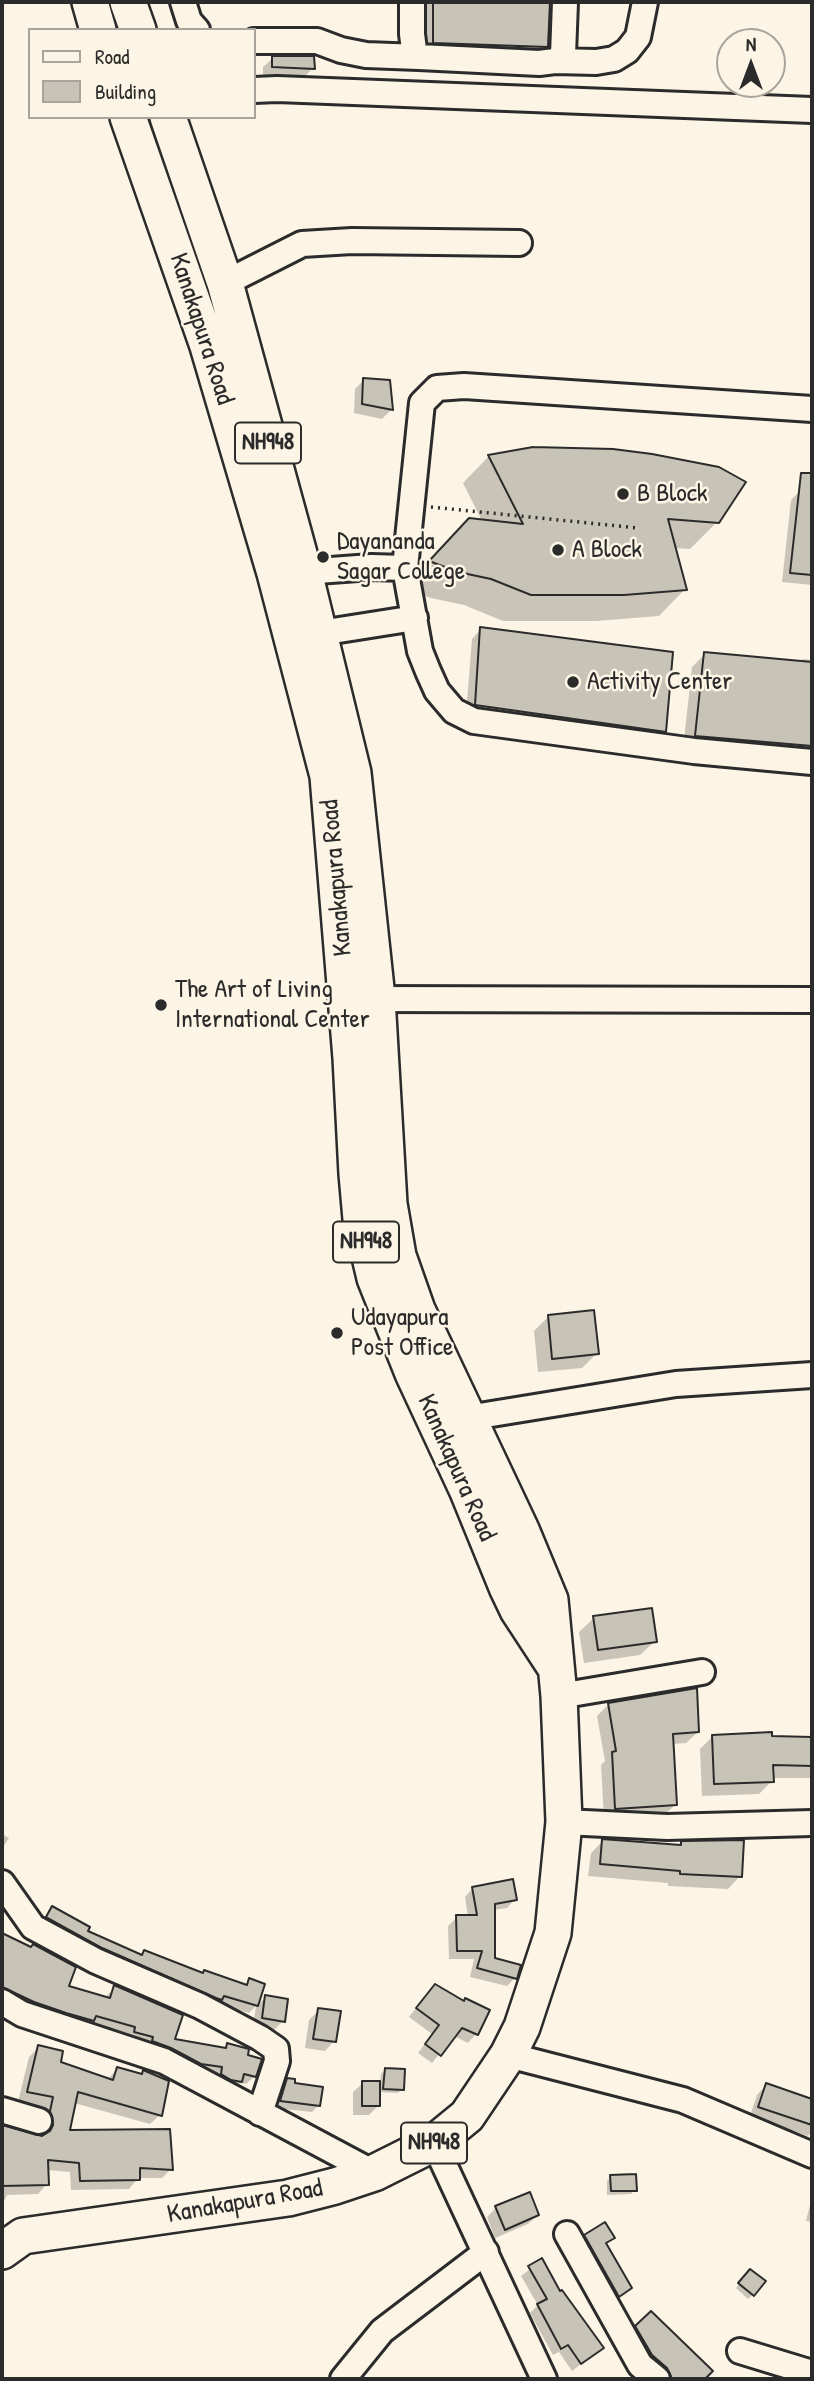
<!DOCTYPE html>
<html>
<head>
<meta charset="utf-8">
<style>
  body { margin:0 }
  #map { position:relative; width:814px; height:2381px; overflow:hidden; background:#fcf5e5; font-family:"Patrick Hand",sans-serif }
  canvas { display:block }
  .frame { position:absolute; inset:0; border:4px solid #2b2b2b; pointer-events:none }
  .legend { position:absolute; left:28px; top:28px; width:228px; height:91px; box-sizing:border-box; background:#fcf5e5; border:2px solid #a8a49b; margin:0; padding:9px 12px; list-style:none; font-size:21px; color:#2b2b2b }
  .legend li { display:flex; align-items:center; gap:14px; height:35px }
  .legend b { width:35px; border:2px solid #a8a49b }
  .north { position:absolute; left:716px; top:28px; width:70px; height:70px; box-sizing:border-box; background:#fcf5e5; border:2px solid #a8a49b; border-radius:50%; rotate:0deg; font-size:19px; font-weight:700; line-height:28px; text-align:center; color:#2b2b2b }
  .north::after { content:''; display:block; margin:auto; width:24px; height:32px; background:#2b2b2b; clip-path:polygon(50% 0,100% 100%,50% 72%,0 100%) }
</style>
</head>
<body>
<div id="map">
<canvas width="814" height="2381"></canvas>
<div class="frame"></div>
<ul class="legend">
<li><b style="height:9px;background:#fcf5e5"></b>Road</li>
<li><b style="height:19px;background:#c8c3b7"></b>Building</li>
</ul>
<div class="north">N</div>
</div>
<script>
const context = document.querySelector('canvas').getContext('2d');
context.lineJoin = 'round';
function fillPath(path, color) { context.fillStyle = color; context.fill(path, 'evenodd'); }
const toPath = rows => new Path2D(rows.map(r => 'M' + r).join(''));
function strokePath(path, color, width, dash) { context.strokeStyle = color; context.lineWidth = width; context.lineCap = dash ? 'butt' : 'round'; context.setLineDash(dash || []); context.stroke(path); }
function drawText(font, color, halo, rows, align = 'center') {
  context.font = font + ' "Patrick Hand",sans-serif'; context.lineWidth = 5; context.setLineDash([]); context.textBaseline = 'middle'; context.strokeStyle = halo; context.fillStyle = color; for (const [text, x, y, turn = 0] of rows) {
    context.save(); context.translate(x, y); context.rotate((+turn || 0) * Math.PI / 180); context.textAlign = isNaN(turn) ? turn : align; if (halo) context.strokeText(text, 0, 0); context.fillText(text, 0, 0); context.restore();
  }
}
fillPath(toPath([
  [415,2,549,2,547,46,528,64,415,61],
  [273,58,313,68,304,77,263,75,263,67],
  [364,380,391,410,382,419,354,413,355,389],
  [489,456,717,522,690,549,674,548,685,589,659,616,596,621,503,621,464,605,431,598,404,588,443,547,482,521,463,483],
  [800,491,812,493,812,585,782,582,791,500],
  [481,629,664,731,655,741,466,714,472,639],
  [705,654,799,663,803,659,812,660,812,760,683,749,692,667],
  [549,1316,597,1353,582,1368,538,1372,534,1331],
  [594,1618,655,1641,640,1655,584,1663,579,1632],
  [609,1704,698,1732,686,1743,672,1744,675,1805,663,1816,604,1820,601,1765,605,1761,597,1716],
  [713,1736,812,1739,812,1778,772,1778,772,1781,759,1794,702,1796,700,1749],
  [2,1834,9,1838,2,1849],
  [603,1841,679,1847,682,1843,740,1876,728,1889,668,1886,668,1883,588,1876,591,1853],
  [473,1888,515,1899,507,1908,493,1910,493,1959,515,1978,507,1986,470,1977,474,1959,449,1959,448,1926,457,1917,468,1917,465,1897],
  [52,1908,85,1931,141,1956,144,1953,202,1974,204,1972,244,1986,249,1980,263,1985,256,2006,249,2013,217,2003,40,1925],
  [2,1934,30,1949,67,1987,105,1998,115,1987,173,2041,223,2049,228,2045,246,2057,255,2076,246,2084,240,2083,232,2090,126,2040,127,2036,2,1999],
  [427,1994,476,2034,468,2043,454,2036,432,2063,418,2053,432,2034,409,2017],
  [266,1997,283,2021,274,2030,253,2027,256,2006],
  [319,2010,334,2041,325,2051,305,2048,309,2020],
  [39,2047,59,2063,108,2079,117,2069,140,2075,143,2072,160,2115,150,2124,74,2103,67,2132,171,2169,162,2178,138,2178,129,2189,71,2190,70,2172,47,2170,47,2184,38,2194,7,2195,2,2206,2,2127,44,2136,45,2129,41,2122,45,2107,18,2102,29,2057],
  [385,2070,402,2089,398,2093,378,2092,378,2106,369,2115,353,2115,353,2092,363,2083,380,2083,381,2074],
  [288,2080,319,2105,312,2112,274,2108,281,2087],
  [766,2085,812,2101,812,2131,808,2136,750,2116,757,2095],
  [611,2177,635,2190,631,2194,607,2195,607,2181],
  [812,2197,812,2222,806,2221],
  [496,2208,537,2215,528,2224,495,2238,487,2217],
  [586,2236,613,2238,605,2245,630,2288,612,2303,578,2243],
  [541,2261,560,2293,601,2348,572,2371,559,2352,553,2355,530,2313,538,2305,521,2276],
  [746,2275,752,2295,748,2299,736,2288],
  [651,2314,711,2371,703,2379,661,2379,628,2336]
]), '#0003');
const building = toPath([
  [433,2,550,2,548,47,433,43,433,2],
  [272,56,314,56,315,69,272,67,272,56],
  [363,378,390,380,393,410,362,404,363,378],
  [533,447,613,449,652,454,719,467,746,482,719,523,668,519,687,590,624,595,531,595,491,579,458,572,429,561,469,518,523,524,488,455,533,447],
  [801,473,812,473,812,575,790,573,801,473],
  [480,627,673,652,666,732,475,705,480,627],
  [704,652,812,662,812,746,695,736,704,652],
  [594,1310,599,1354,552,1359,548,1315,594,1310],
  [652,1608,657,1642,598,1650,593,1616,652,1608],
  [697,1688,699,1732,673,1734,677,1805,615,1809,612,1752,616,1751,608,1703,697,1688],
  [772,1732,772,1736,812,1737,812,1766,773,1765,774,1782,714,1784,712,1735,772,1732],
  [602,1839,681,1845,681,1841,744,1840,742,1877,680,1874,680,1871,600,1864,602,1839],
  [513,1879,517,1900,495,1904,495,1958,521,1965,517,1979,477,1968,482,1951,457,1951,456,1915,477,1915,472,1887,513,1879],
  [52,1906,90,1927,88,1931,142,1955,144,1950,203,1973,204,1970,247,1985,249,1978,265,1984,258,2006,224,1996,222,2000,216,1998,102,1948,46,1917,52,1906],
  [2,1933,31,1947,33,1944,76,1967,69,1986,110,1998,114,1985,183,2015,175,2039,226,2048,227,2043,249,2049,248,2055,262,2059,256,2077,244,2074,242,2082,231,2080,221,2074,222,2067,201,2064,171,2048,152,2041,153,2037,134,2032,135,2027,96,2016,94,2021,66,2013,34,2002,2,1987,2,1933],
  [435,1984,464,2001,465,1998,490,2010,478,2035,462,2028,441,2056,425,2044,439,2025,416,2008,435,1984],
  [265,1995,288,1999,285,2022,262,2018,265,1995],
  [318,2008,341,2011,336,2042,313,2039,318,2008],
  [38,2045,63,2051,61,2062,113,2080,117,2067,142,2074,143,2070,169,2081,162,2116,78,2092,70,2130,170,2129,173,2170,140,2168,140,2180,80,2181,79,2163,48,2160,49,2185,2,2186,2,2125,42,2136,50,2131,53,2125,50,2111,53,2097,27,2092,38,2045],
  [385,2068,405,2069,404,2090,383,2089,385,2068],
  [287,2078,295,2079,295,2083,323,2087,320,2106,280,2101,287,2078],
  [362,2081,380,2081,380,2106,362,2106,362,2081],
  [766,2083,812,2099,812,2125,758,2107,766,2083],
  [636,2174,637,2191,611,2191,610,2175,636,2174],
  [530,2192,539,2215,505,2230,495,2206,530,2192],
  [605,2222,615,2238,606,2243,632,2288,619,2297,584,2235,605,2222],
  [542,2258,560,2291,562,2290,604,2348,581,2364,568,2345,561,2349,537,2304,547,2299,528,2266,542,2258],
  [750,2269,766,2281,754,2296,738,2283,750,2269],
  [651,2311,713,2371,705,2379,672,2379,667,2368,652,2355,635,2326,651,2311]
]);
fillPath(building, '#c8c3b7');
strokePath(building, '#2b2b2b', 2);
const minor = toPath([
  [183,2,189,21,197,30],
  [412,2,412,34,414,50,419,57,539,63,555,61,563,55,565,2],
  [254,41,317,41,341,50,366,55,419,57],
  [555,61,596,62,614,59,627,51,638,37,645,2],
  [254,90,277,89,812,110],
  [225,283,302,244,352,241,519,243],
  [812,409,464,386,437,388,422,403,405,568,420,651,428,671,437,691,454,711,474,721,694,751,812,762],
  [304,572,371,567,405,568],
  [320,633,415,618],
  [361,999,812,1000],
  [467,1418,676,1384,812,1375],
  [559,1696,702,1672],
  [564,1822,667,1827,812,1823],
  [2,1883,33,1927,96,1961,200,2006,260,2038,276,2049,277,2061,260,2113],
  [2,2002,22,2014,164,2061,374,2173],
  [508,2055,683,2100,812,2155],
  [2,2110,39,2121],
  [434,2143,544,2379],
  [567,2234,640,2365,657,2379],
  [740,2351,812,2373],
  [343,2379,382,2331,486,2252]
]);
const highway = toPath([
  [90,2,98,30],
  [128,2,138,30],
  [128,117,208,346,275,573,328,776,351,1058,357,1174,361,1219,375,1278,413,1373,467,1489,507,1587,518,1610,554,1665],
  [2,2251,23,2236,288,2198,335,2186,374,2173,434,2143,467,2116,508,2055,522,2027,553,1933,564,1822,559,1696,550,1600,521,1530,417,1310,398,1256,389,1204,377,998,353,773,304,572,225,283,168,117]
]);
strokePath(minor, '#2b2b2b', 30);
strokePath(highway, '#2b2b2b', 40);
strokePath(toPath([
  [431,507,638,528]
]), '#2b2b2b', 3.5, [2, 5]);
strokePath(minor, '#fcf5e5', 24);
strokePath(highway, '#fcf5e5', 35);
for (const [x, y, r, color] of [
  [623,494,7,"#2b2b2b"],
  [558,550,7,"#2b2b2b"],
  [323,557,7,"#2b2b2b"],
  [573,682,7,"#2b2b2b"],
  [161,1005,7,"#2b2b2b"],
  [337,1333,7,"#2b2b2b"]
]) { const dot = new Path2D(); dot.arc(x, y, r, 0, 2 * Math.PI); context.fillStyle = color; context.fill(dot); strokePath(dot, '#fcf5e5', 2.5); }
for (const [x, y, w] of [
  [268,443,66],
  [366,1242,66],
  [434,2143,66]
]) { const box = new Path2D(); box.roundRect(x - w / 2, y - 20.5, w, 41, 5); context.fillStyle = '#fcf5e5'; context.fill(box); strokePath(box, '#2b2b2b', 2); }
drawText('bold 24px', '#2b2b2b', null, [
  ["NH948",268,443],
  ["NH948",366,1242],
  ["NH948",434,2143]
]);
drawText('26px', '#2b2b2b', '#fcf5e5', [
  ["Kanakapura Road",201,329,72],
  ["Kanakapura Road",337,878,-95],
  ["Kanakapura Road",456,1468,66],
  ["Kanakapura Road",245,2202,-10]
]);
drawText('26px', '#2b2b2b', '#fcf5e5', [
  ["B Block",637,494],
  ["Dayananda",337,542],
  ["Sagar College",337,572],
  ["A Block",572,550],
  ["Activity Center",587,682],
  ["The Art of Living",175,990],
  ["International Center",175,1020],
  ["Udayapura",351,1318],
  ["Post Office",351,1348]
], 'left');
</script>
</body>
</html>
